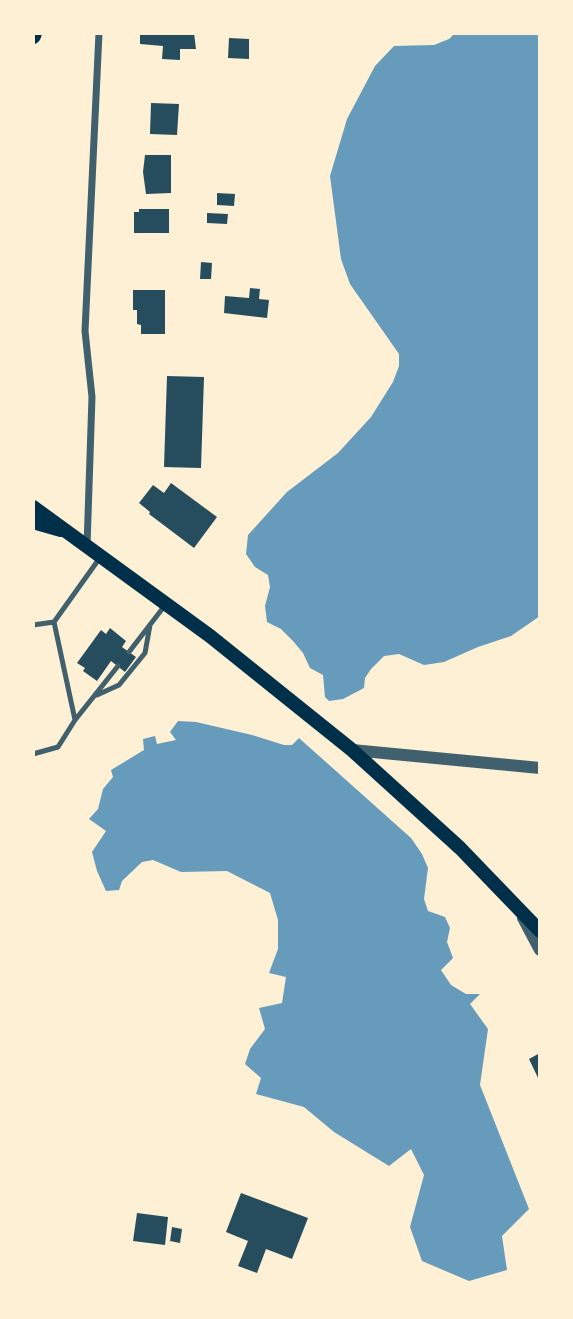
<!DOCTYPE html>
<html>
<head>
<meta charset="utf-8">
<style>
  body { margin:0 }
  #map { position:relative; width:573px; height:1319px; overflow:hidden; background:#fdf0d5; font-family:"Noto Sans",sans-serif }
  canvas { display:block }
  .frame { position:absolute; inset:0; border:35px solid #fdf0d5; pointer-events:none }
</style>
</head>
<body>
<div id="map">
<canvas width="573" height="1319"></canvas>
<div class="frame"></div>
</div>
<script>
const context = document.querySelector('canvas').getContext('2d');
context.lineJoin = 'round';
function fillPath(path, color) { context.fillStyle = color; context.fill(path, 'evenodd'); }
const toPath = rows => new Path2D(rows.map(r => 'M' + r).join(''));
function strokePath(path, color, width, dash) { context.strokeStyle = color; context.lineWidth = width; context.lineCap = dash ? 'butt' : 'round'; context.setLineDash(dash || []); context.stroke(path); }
fillPath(toPath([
  [455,33,540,33,540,616,511,636,478,647,444,662,424,665,399,654,384,656,371,669,365,678,364,688,343,699,329,701,325,697,323,675,310,668,303,653,293,641,281,629,267,622,265,606,270,587,268,575,255,567,246,554,248,535,287,492,338,453,371,417,393,382,399,366,399,354,350,284,341,259,330,176,347,119,375,66,394,46,434,45,449,39],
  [178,721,196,722,252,735,284,745,292,745,299,738,411,838,422,854,428,868,424,899,428,911,445,917,450,928,447,942,453,958,441,970,451,985,466,994,480,994,470,1004,488,1029,480,1085,529,1209,502,1236,507,1270,469,1281,422,1261,410,1227,424,1175,411,1149,389,1166,334,1132,304,1107,256,1094,261,1078,245,1064,250,1049,265,1029,259,1008,282,1003,286,977,269,973,278,949,278,920,270,893,227,871,181,872,153,860,142,862,122,881,119,890,106,891,97,871,92,852,106,831,89,819,98,809,103,789,113,777,111,770,144,750,143,739,155,736,157,744,176,740,170,732]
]), '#669bbc');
fillPath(toPath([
  [140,33,194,33,196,49,180,49,180,60,162,59,163,46,140,44],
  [229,38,249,39,249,59,228,58],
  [151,103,179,104,177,135,150,134],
  [145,155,171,155,171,193,146,194,143,172],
  [217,193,235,194,234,206,217,205],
  [139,209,169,209,169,233,134,233,134,212,139,212],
  [207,213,228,214,227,224,207,223],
  [201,262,212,263,211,279,200,279],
  [250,288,260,289,259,299,269,300,267,318,224,313,225,296,249,298],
  [133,290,165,290,165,334,141,334,141,325,137,324,137,310,133,310],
  [167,376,204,377,201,468,164,467],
  [171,483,217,517,194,548,149,514,150,512,139,503,153,485,164,493],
  [110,628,126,641,122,647,136,657,125,672,111,661,97,681,83,671,85,668,77,663,101,630,106,634],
  [540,1053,540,1082,529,1059],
  [241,1193,308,1218,292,1259,266,1249,257,1273,238,1266,248,1241,226,1232],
  [137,1213,168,1217,165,1245,133,1241],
  [172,1227,182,1229,180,1243,170,1241]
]), '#264d5e');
strokePath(toPath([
  [54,622,75,720],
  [33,625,54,622,99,559],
  [129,652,166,604],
  [97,695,119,685,145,653,150,625],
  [33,754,58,747,75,720,118,666]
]), '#3f606c', 5);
strokePath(toPath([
  [87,546,92,397,85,331,99,33]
]), '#3f606c', 7);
strokePath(toPath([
  [352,750,540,768],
  [523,918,540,950]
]), '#3f606c', 12);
strokePath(toPath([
  [33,507,210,636,352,750,460,848,540,931]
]), '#003049', 14);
strokePath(toPath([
  [33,36,34,33],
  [33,521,61,529]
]), '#003049', 16);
</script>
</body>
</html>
